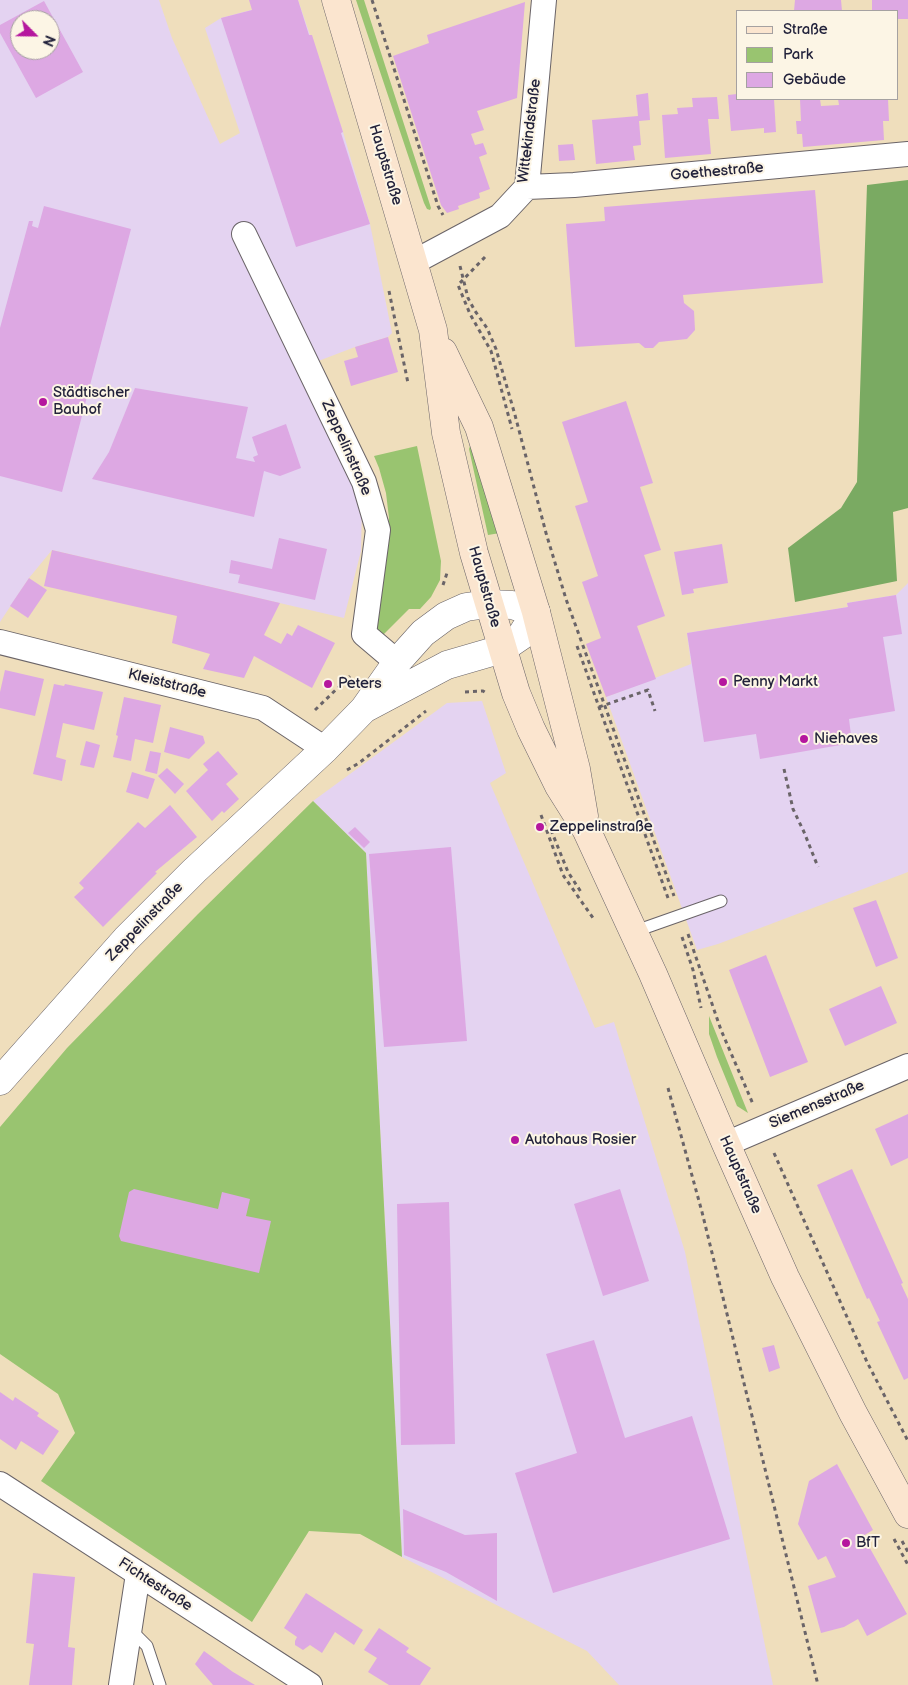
<!DOCTYPE html>
<html>
<head>
<meta charset="utf-8">
<style>
  body { margin:0 }
  #map { position:relative; width:908px; height:1685px; overflow:hidden; background:#efdebc; font-family:"Balsamiq Sans",sans-serif }
  canvas { display:block }
  .legend { position:absolute; left:736px; top:10px; width:162px; height:90px; box-sizing:border-box; background:#fcf5e5; border:1px solid #a5a1a1; margin:0; padding:6px 9px; list-style:none; font-size:15px; color:#22223b }
  .legend li { display:flex; align-items:center; gap:10px; height:25px }
  .legend b { width:25px; border:1px solid #a5a1a1 }
  .north { position:absolute; left:10px; top:10px; width:50px; height:50px; box-sizing:border-box; background:#fcf5e5; border:1px solid #a5a1a1; border-radius:50%; rotate:113deg; font-size:14px; font-weight:700; line-height:20px; text-align:center; color:#22223b }
  .north::after { content:''; display:block; margin:auto; width:18px; height:22px; background:#b5179e; clip-path:polygon(50% 0,100% 100%,50% 72%,0 100%) }
</style>
</head>
<body>
<div id="map">
<canvas width="908" height="1685"></canvas>
<ul class="legend">
<li><b style="height:6px;background:#fbe5cf"></b>Straße</li>
<li><b style="height:14px;background:#99c470"></b>Park</li>
<li><b style="height:14px;background:#dda8e3"></b>Gebäude</li>
</ul>
<div class="north">N</div>
</div>
<script>
const context = document.querySelector('canvas').getContext('2d');
context.lineJoin = 'round';
function fillPath(path, color) { context.fillStyle = color; context.fill(path, 'evenodd'); }
const toPath = rows => new Path2D(rows.map(r => 'M' + r).join(''));
function strokePath(path, color, width, dash) { context.strokeStyle = color; context.lineWidth = width; context.lineCap = dash ? 'butt' : 'round'; context.setLineDash(dash || []); context.stroke(path); }
function drawText(font, color, halo, rows, align = 'center') {
  context.font = font + ' "Balsamiq Sans",sans-serif'; context.lineWidth = 4; context.setLineDash([]); context.textBaseline = 'middle'; context.strokeStyle = halo; context.fillStyle = color; for (const [text, x, y, turn = 0] of rows) {
    context.save(); context.translate(x, y); context.rotate((+turn || 0) * Math.PI / 180); context.textAlign = isNaN(turn) ? turn : align; if (halo) context.strokeText(text, 0, 0); context.fillText(text, 0, 0); context.restore();
  }
}
fillPath(toPath([
  [0,0,159,0,172,38,220,144,240,133,205,28,221,18,289,0,298,0,343,132,370,224,392,333,388,337,355,347,300,368,362,503,361,551,344,618,52,550,29,578,0,622],
  [20,20,50,20,50,50,20,50],
  [908,583,908,872,718,944,697,950,606,697,691,664,687,633,848,607,847,603,896,595],
  [482,701,506,773,490,783,595,1028,614,1022,685,1252,773,1685,619,1685,587,1651,402,1557,366,853,313,801,447,703]
]), '#e4d3f1');
fillPath(toPath([
  [356,0,364,0,431,208,430,210,427,209,424,203],
  [471,443,500,533,488,535,469,449],
  [417,446,441,561,440,580,431,597,420,609,409,609,380,638,376,633,389,518,386,493,379,468,374,456],
  [313,801,366,853,402,1557,360,1534,309,1531,252,1622,41,1481,75,1433,58,1394,0,1354,0,1127,67,1048,198,914],
  [709,1016,748,1113,737,1106,717,1057,709,1034]
]), '#99c470');
fillPath(toPath([
  [908,180,908,508,893,512,897,581,795,602,788,548,841,508,857,482,867,185]
]), '#7aaa62');
fillPath(toPath([
  [249,0,298,0,309,35,312,35,343,132,341,133,370,224,296,247,221,18,252,10],
  [795,0,841,0,842,11,794,11],
  [872,0,908,0,908,19,897,19,897,11,872,11],
  [44,1,83,72,36,98,0,33,0,25],
  [20,20,50,20,50,50,20,50],
  [525,2,517,98,477,111,484,130,471,134,475,145,483,143,487,154,479,157,490,189,479,193,480,198,458,206,459,209,447,213,441,205,393,56,429,43,427,35],
  [648,93,650,120,639,121,641,145,633,146,635,160,596,164,592,120,638,116,636,95],
  [737,94,737,99,774,99,776,132,764,133,764,128,731,131,728,95],
  [717,97,719,119,708,119,711,154,665,158,662,115,678,114,677,108,693,107,692,98],
  [800,99,820,99,821,106,839,105,838,99,888,99,889,121,883,121,884,140,803,147,802,134,797,134,796,121,801,121],
  [573,144,575,160,559,161,558,145],
  [815,190,823,283,683,295,684,303,694,311,695,330,687,339,659,342,653,348,645,348,639,343,575,347,566,224,605,221,604,207],
  [44,206,131,229,62,492,0,476,0,328,29,221,33,221,32,226,38,228],
  [388,337,398,372,351,386,344,361,358,357,355,347],
  [135,388,248,407,236,458,255,462,253,457,258,455,252,437,286,424,301,468,280,476,264,471,254,517,92,479,109,452],
  [626,401,653,483,640,487,661,550,644,555,665,616,637,626,656,679,606,697,586,644,601,638,582,582,598,576,575,506,588,502,562,422],
  [279,538,327,549,315,600,238,583,240,575,229,573,231,560,272,569],
  [722,544,728,583,693,589,694,593,682,595,674,552],
  [52,550,280,603,264,635,281,644,287,633,292,636,298,625,335,643,312,688,254,656,244,678,203,669,210,654,172,643,177,616,44,586],
  [29,578,47,590,28,618,10,606],
  [896,595,902,634,883,637,895,711,849,719,852,743,760,759,756,734,704,742,687,633,848,607,847,603],
  [5,670,44,679,35,716,0,708,0,692],
  [54,684,64,686,65,684,103,692,94,730,63,723,56,757,66,760,62,781,33,774],
  [124,697,161,705,153,743,135,739,131,761,113,757,118,736,116,735],
  [170,727,203,736,205,743,189,759,164,752],
  [86,741,100,745,94,768,80,765],
  [150,751,161,753,157,774,145,771],
  [218,751,238,774,226,784,239,799,224,813,222,811,212,821,186,791,208,770,203,764],
  [167,768,184,784,175,794,158,776],
  [132,772,155,779,148,799,126,792],
  [170,805,197,837,155,872,157,873,103,927,74,897,84,888,79,883,138,822,145,828],
  [355,827,370,842,364,848,348,833],
  [451,847,467,1041,384,1047,369,854],
  [876,900,898,958,876,967,853,908],
  [766,955,808,1062,770,1077,729,970],
  [881,986,897,1023,845,1046,829,1009],
  [908,1114,908,1158,891,1166,875,1129],
  [852,1169,903,1283,901,1284,908,1299,908,1378,904,1380,877,1322,880,1321,869,1298,867,1299,817,1185],
  [134,1189,218,1209,222,1192,250,1199,246,1216,271,1221,259,1273,121,1241,119,1236,129,1192],
  [620,1189,649,1281,603,1296,574,1204],
  [449,1202,455,1444,401,1445,397,1204],
  [594,1340,625,1438,692,1416,730,1539,553,1593,515,1473,577,1453,546,1354],
  [774,1345,780,1368,769,1372,762,1348],
  [0,1392,13,1401,15,1397,39,1413,37,1416,59,1431,43,1455,21,1441,16,1450,0,1439],
  [837,1464,873,1530,863,1536,907,1614,867,1636,858,1619,844,1627,821,1633,808,1586,836,1577,826,1556,818,1560,798,1524,809,1481],
  [403,1509,465,1535,497,1533,497,1601,446,1572,404,1555],
  [33,1573,75,1577,68,1647,75,1648,72,1685,29,1685,34,1644,26,1643],
  [306,1593,363,1630,354,1645,335,1632,322,1653,310,1645,303,1650,295,1645,295,1641,297,1637,284,1628],
  [379,1628,409,1648,406,1652,431,1668,420,1685,389,1685,368,1672,377,1658,364,1650],
  [204,1651,233,1672,255,1685,213,1685,195,1664]
]), '#dda8e3');
const service = toPath([
  [633,932,721,901],
  [129,1635,137,1636,147,1646,160,1685]
]);
const minor = toPath([
  [527,187,574,185,908,154],
  [244,234,364,482,378,530,364,634,397,662],
  [414,262,500,216,527,187,544,0],
  [0,642,263,708,325,749],
  [726,1144,908,1066],
  [0,1484,310,1685],
  [121,1685,138,1574]
]);
const tertiary = toPath([
  [0,1081,126,939,194,871,325,749,364,709,397,662,423,633,446,616,466,607,488,604,512,605,536,612,521,636,502,649,447,665,364,709]
]);
const secondary = toPath([
  [336,0,433,330,446,433,474,553,516,693,531,729,559,786,586,829,653,974,726,1144,785,1277,853,1413,908,1514],
  [443,352,479,427,536,612,576,769,584,816]
]);
strokePath(service, '#6a6468', 13);
strokePath(minor, '#6a6468', 26);
strokePath(tertiary, '#6a6468', 29);
strokePath(secondary, '#6a6468', 29);
strokePath(toPath([
  [372,0,438,206,443,215],
  [485,257,458,285,470,314,491,351,512,429],
  [460,266,468,298,475,311,487,328,496,349,515,415,546,533,566,599,674,896],
  [389,291,408,383],
  [443,585,448,570],
  [577,646,668,898],
  [465,692,483,691,486,693],
  [599,707,648,690,655,711],
  [315,710,350,676],
  [784,769,793,809,804,832,818,867],
  [347,770,359,763,426,711],
  [541,815,563,875,593,918],
  [551,830,568,872,581,892],
  [688,934,721,1030,753,1104],
  [682,937,693,970,701,1008],
  [668,1088,702,1212,818,1685],
  [774,1153,867,1362,908,1441],
  [894,1539,908,1565],
  [902,1541,908,1552]
]), '#6a6468', 3, [4, 4]);
strokePath(service, '#fff', 11);
strokePath(minor, '#fff', 24);
strokePath(tertiary, '#fff', 28);
strokePath(secondary, '#fbe5cf', 28);
for (const [x, y, r, color] of [
  [43,402,5,"#b5179e"],
  [723,682,5,"#b5179e"],
  [328,684,5,"#b5179e"],
  [804,739,5,"#b5179e"],
  [540,827,5,"#b5179e"],
  [515,1140,5,"#b5179e"],
  [846,1543,5,"#b5179e"]
]) { const dot = new Path2D(); dot.arc(x, y, r, 0, 2 * Math.PI); context.fillStyle = color; context.fill(dot); strokePath(dot, '#fcf5e5', 2); }
drawText('15px', '#22223b', '#fcf5e5', [
  ["Wittekindstraße",530,131,-83],
  ["Hauptstraße",385,165,73],
  ["Goethestraße",717,172,-5],
  ["Zeppelinstraße",346,448,66],
  ["Hauptstraße",484,587,74],
  ["Kleiststraße",167,684,14],
  ["Zeppelinstraße",145,922,-46],
  ["Siemensstraße",817,1105,-23],
  ["Hauptstraße",740,1175,66],
  ["Fichtestraße",155,1585,33]
]);
drawText('15px', '#22223b', '#fcf5e5', [
  ["Städtischer",53,393],
  ["Bauhof",53,410],
  ["Penny Markt",733,682],
  ["Peters",338,684],
  ["Niehaves",814,739],
  ["Zeppelinstraße",550,827],
  ["Autohaus Rosier",525,1140],
  ["BfT",856,1543]
], 'left');
</script>
</body>
</html>
